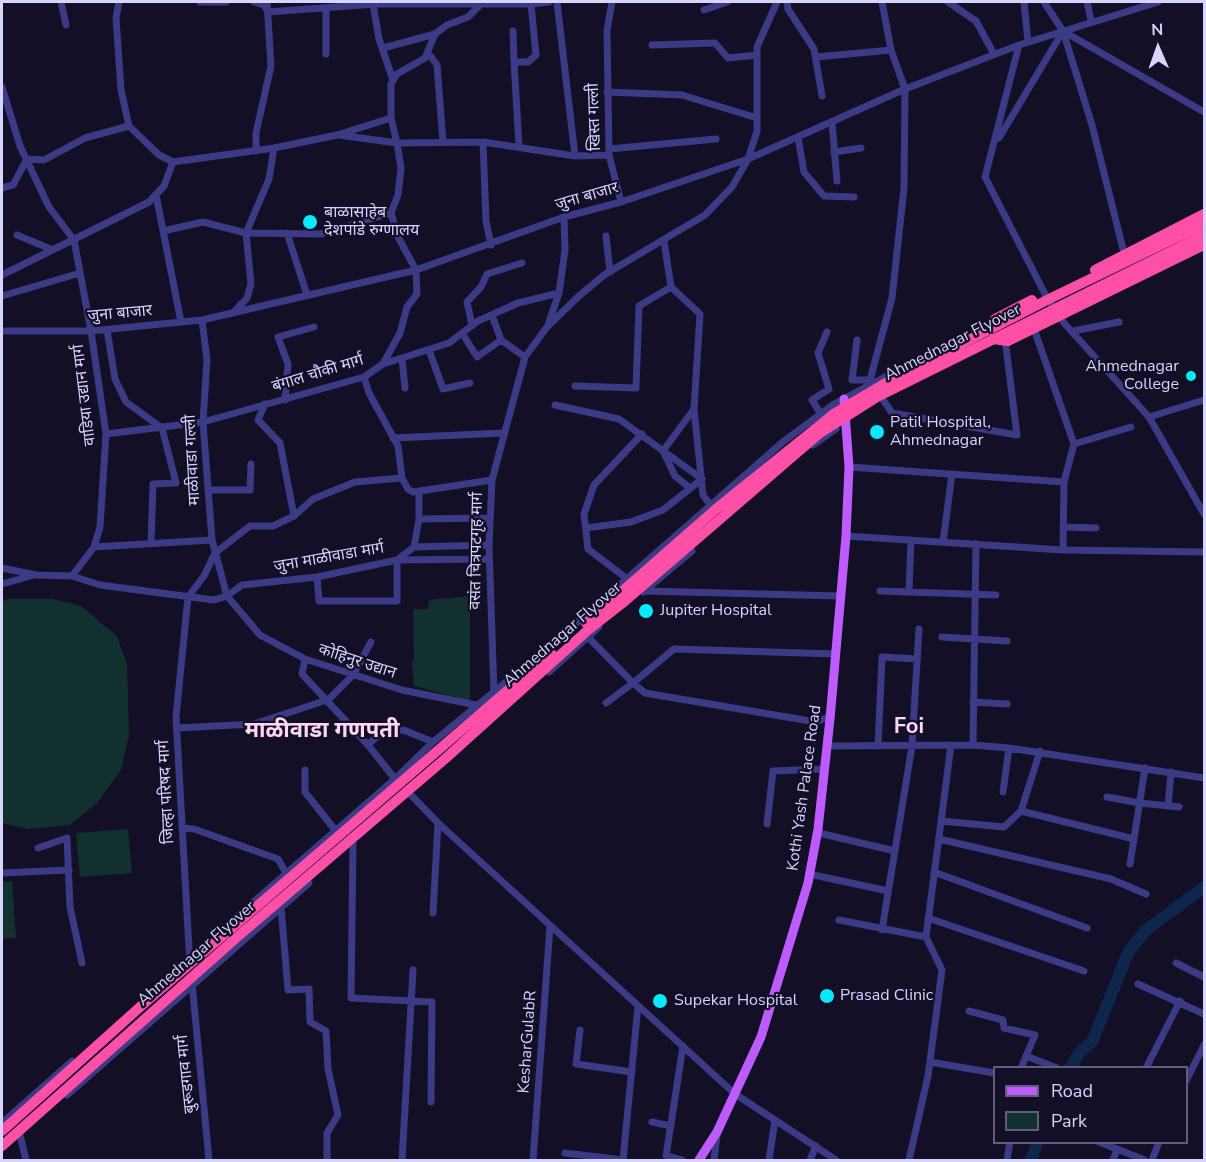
<!DOCTYPE html>
<html>
<head>
<meta charset="utf-8">
<style>
  body { margin:0 }
  #map { position:relative; width:1206px; height:1162px; overflow:hidden; background:#120f26; font-family:"Nunito Sans",sans-serif }
  canvas { display:block }
  .frame { position:absolute; inset:0; border:3px solid #d7d4ff; pointer-events:none }
  .legend { position:absolute; left:993px; top:1066px; width:195px; height:78px; box-sizing:border-box; background:#120f26; border:2px solid #615e7d; margin:0; padding:8px 10px; list-style:none; font-size:18px; color:#d7d4ff }
  .legend li { display:flex; align-items:center; gap:12px; height:30px }
  .legend b { width:30px; border:2px solid #615e7d }
  .north { position:absolute; left:1128px; top:18px; width:60px; height:60px; -webkit-text-stroke:4px #120f26; paint-order:stroke; rotate:358deg; font-size:16px; font-weight:700; line-height:24px; text-align:center; color:#d7d4ff }
  .north::after { content:''; display:block; margin:auto; width:21px; height:27px; background:#d7d4ff; clip-path:polygon(50% 0,100% 100%,50% 72%,0 100%) }
</style>
</head>
<body>
<div id="map">
<canvas width="1206" height="1162"></canvas>
<div class="frame"></div>
<ul class="legend">
<li><b style="height:8px;background:#be5bff"></b>Road</li>
<li><b style="height:16px;background:#12302e"></b>Park</li>
</ul>
<div class="north">N</div>
</div>
<script>
const context = document.querySelector('canvas').getContext('2d');
context.lineJoin = 'round';
function fillPath(path, color) { context.fillStyle = color; context.fill(path, 'evenodd'); }
const toPath = rows => new Path2D(rows.map(r => 'M' + r).join(''));
function strokePath(path, color, width, dash) { context.strokeStyle = color; context.lineWidth = width; context.lineCap = dash ? 'butt' : 'round'; context.setLineDash(dash || []); context.stroke(path); }
function drawText(font, color, halo, rows, align = 'center') {
  context.font = font + ' "Nunito Sans","Noto Sans Devanagari",sans-serif'; context.lineWidth = 4.5; context.setLineDash([]); context.textBaseline = 'middle'; context.strokeStyle = halo; context.fillStyle = color; for (const [text, x, y, turn = 0] of rows) {
    context.save(); context.translate(x, y); context.rotate((+turn || 0) * Math.PI / 180); context.textAlign = isNaN(turn) ? turn : align; if (halo) context.strokeText(text, 0, 0); context.fillText(text, 0, 0); context.restore();
  }
}
fillPath(toPath([
  [470,596,470,701,414,686,412,663,414,659,413,609,428,609,429,600],
  [7,599,53,599,81,606,117,636,127,664,129,735,121,770,97,803,70,825,29,829,2,823,2,602],
  [128,829,132,873,80,877,76,833],
  [12,881,16,938,2,939,2,882]
]), '#12302e');
strokePath(toPath([
  [1070,1068,1080,1052,1092,1042,1128,953,1145,931,1204,887],
  [1031,1160,1038,1142]
]), '#0e264b', 12);
strokePath(toPath([
  [61,2,66,25],
  [119,2,116,18,121,90,129,126],
  [200,2,226,2],
  [254,2,264,5,268,12,375,4,531,4,549,2],
  [557,2,575,156],
  [612,2,607,30,609,155,621,202],
  [787,2,788,9,814,49,822,96],
  [882,2,891,50,905,89,904,188,892,298,870,380,892,413,1017,435,1005,339],
  [948,2,976,21,994,54],
  [1024,2,1028,42],
  [1087,2,1091,20],
  [373,4,379,39,393,80],
  [481,4,468,17,447,25,435,34,425,58,397,74,391,84,391,118,397,143,483,142,575,156,609,155],
  [326,9,326,54],
  [704,10,727,2],
  [513,31,514,62],
  [652,45,715,43,728,58,757,55],
  [1019,45,985,177,1046,296,1064,323,1149,417,1204,514],
  [383,48,435,34],
  [428,53,437,65,443,142],
  [816,57,891,50],
  [2,87,20,146,49,207,74,240,91,331,106,434,100,527,94,547,72,576],
  [607,92,682,95,757,118],
  [832,122,837,181],
  [798,137,804,172,824,196,854,197],
  [999,138,1063,31,1044,2],
  [483,142,486,221,491,245],
  [519,146,514,62,528,62,536,55,531,4],
  [609,149,716,139],
  [256,151,256,133,271,66,267,2],
  [834,152,861,148],
  [27,159,44,160,85,138,129,126,159,155,173,162,274,148,337,135,391,118],
  [2,188,13,185,27,159],
  [156,195,181,322],
  [163,231,203,222,246,233,321,234,391,213,398,195,401,168,397,143,339,135],
  [287,233,307,295],
  [17,235,53,250],
  [606,236,610,272],
  [1125,257,1092,125,1063,31,1204,112],
  [2,275,149,202,164,186,173,162],
  [671,287,700,314,694,409,703,495,711,506],
  [2,296,80,273],
  [234,312,247,298,251,284,246,233,269,179,274,148],
  [492,315,501,340,525,357],
  [202,320,207,360,203,422,212,540,227,596,260,635,305,659,402,690,481,706],
  [472,325,467,302,481,287,487,274,522,263],
  [548,325,559,293,565,250,564,217],
  [1033,326,1074,444,1064,482,1063,550],
  [107,330,115,379,126,402,162,428,176,483,153,484,151,543],
  [2,331,91,331,202,320,416,270,564,217,621,202,748,159,905,89,1019,45,1158,2],
  [1073,331,1119,322],
  [462,333,477,357,501,340],
  [857,340,852,380,870,380],
  [429,350,443,389,470,383],
  [402,359,405,388],
  [383,364,400,333,407,307,417,294,416,270,398,237,391,213],
  [364,377,369,393,398,446,402,478,408,489,413,492,492,480],
  [575,386,636,388,639,306,671,287,664,241],
  [285,400,288,364,278,337,314,327],
  [265,404,258,420,280,443,294,516],
  [555,405,619,419,702,479,663,510,631,522,586,528],
  [821,414,812,400,829,389,818,353,827,332],
  [1149,417,1204,400],
  [106,434,203,422,364,377,383,364,449,343,478,321,518,303,559,293],
  [393,438,503,433],
  [1074,444,1131,427],
  [813,445,836,429],
  [849,467,1064,482],
  [690,488,675,476,663,451,694,409],
  [208,490,250,490,251,464],
  [419,519,489,518],
  [1063,527,1096,528],
  [846,536,1063,550,1204,552],
  [943,542,952,474],
  [94,547,212,540],
  [414,547,489,545],
  [2,568,36,575,72,576,100,585,214,600,227,596,242,585,317,577,397,560,414,547,419,519,419,491],
  [317,577,319,601,397,601,397,560,489,559],
  [626,578,588,549,584,514,594,485,642,434],
  [2,584,34,575],
  [644,591,841,596],
  [880,591,996,595],
  [909,591,911,540],
  [643,592,692,551],
  [588,637,633,683,606,703],
  [942,637,1007,641],
  [305,659,302,674,368,745,395,779],
  [549,672,599,627],
  [494,693,489,545,492,480,525,357,547,327,579,296,604,275,705,215,732,187,748,159,757,131,757,47,777,2],
  [327,701,353,675,371,642],
  [973,702,1007,704],
  [831,716,816,722,645,693,633,683,674,649,836,654],
  [177,728,254,724,327,700],
  [368,745,387,727,406,731,433,742],
  [973,745,976,544],
  [827,746,973,745,1009,748,1204,778],
  [878,746,882,657,917,659],
  [305,770,305,792,335,830],
  [1003,792,1009,748],
  [410,794,438,823,735,1094,836,1160],
  [1107,797,1140,803,1179,807],
  [1168,806,1171,772],
  [1021,811,1134,839],
  [941,821,1004,827,1021,811,1040,751],
  [767,824,773,771,825,769],
  [182,828,194,829,278,859,286,873],
  [823,834,895,851],
  [939,839,1111,879,1146,894],
  [353,843,351,998,432,1002,431,1102],
  [38,848,67,838,70,907,82,963],
  [1130,864,1145,768],
  [934,872,1087,928],
  [2,873,69,870],
  [809,874,888,891],
  [281,907,288,990,309,989,310,1022,326,1031,328,1069,338,1115,327,1133,327,1160],
  [433,913,438,823],
  [928,918,1084,971],
  [234,919,395,779,433,742,557,640,784,441,834,404,896,371],
  [839,920,926,937],
  [882,930,912,746,919,629],
  [1176,963,1204,977],
  [190,966,176,717,188,597,204,576,215,553,250,526,273,526,294,516,313,499,355,482,402,478],
  [192,983,209,1160],
  [1138,984,1204,1014],
  [969,1011,1003,1020,1004,1028,1035,1035,1021,1068],
  [580,1030,576,1064,632,1072],
  [1026,1056,1057,1068],
  [930,1062,994,1073],
  [1146,1068,1180,1001],
  [1186,1081,1204,1045],
  [67,1095,309,883],
  [652,1122,671,1126],
  [2,1123,72,1061],
  [20,1135,26,1160],
  [1099,1142,1145,1160],
  [565,1153,623,1160],
  [402,1160,413,970],
  [533,1160,550,926],
  [623,1160,638,1006],
  [682,1160,666,1156,683,1046],
  [714,1160,717,1135],
  [769,1160,775,1120],
  [810,1160,816,1146],
  [909,1160,928,1076,942,970,926,937,951,745],
  [1007,1160,1010,1142],
  [1113,1160,1117,1150],
  [1152,1160,1159,1142]
]), '#3b3a84', 7);
strokePath(toPath([
  [699,1160,717,1132,761,1037,808,883,818,829,830,719,846,536,849,467,844,399]
]), '#be5bff', 9);
strokePath(toPath([
  [1095,270,1204,214],
  [991,327,995,319,1032,300],
  [993,339,1008,341,1204,245],
  [586,623,716,509,835,413,889,381,1047,300,1204,224],
  [2,1131,140,1007,551,653],
  [2,1146,236,938,446,758,588,630,625,601,820,433,877,397,1204,235]
]), '#ff4fa7', 10);
for (const [x, y, r, color] of [
  [310,222,8,"#01ebfe"],
  [1191,376,6,"#01ebfe"],
  [877,432,8,"#01ebfe"],
  [646,611,8,"#01ebfe"],
  [827,996,8,"#01ebfe"],
  [660,1001,8,"#01ebfe"]
]) { const dot = new Path2D(); dot.arc(x, y, r, 0, 2 * Math.PI); context.fillStyle = color; context.fill(dot); strokePath(dot, '#120f26', 2); }
drawText('16px', '#d7d4ff', '#120f26', [
  ["खिस्त गल्ली",595,117,-92],
  ["जुना बाजार",587,197,-16],
  ["जुना बाजार",120,314,-5],
  ["Ahmednagar Flyover",953,343,-27],
  ["बंगाल चौकी मार्ग",318,374,-17],
  ["वाडिया उद्यान मार्ग",85,395,-97],
  ["माळीवाडा गल्ली",193,460,-93],
  ["वसंत चित्रपटगृह मार्ग",477,551,-89],
  ["जुना माळीवाडा मार्ग",329,558,-10],
  ["Ahmednagar Flyover",563,635,-41],
  ["कोहिनुर उद्यान",357,662,18],
  ["Kothi Yash Palace Road",805,788,-82],
  ["जिल्हा परिषद मार्ग",167,792,-93],
  ["Ahmednagar Flyover",197,954,-41],
  ["KesharGulabR",528,1042,-86],
  ["बुरूडगाव मार्ग",187,1074,-96]
]);
drawText('16px', '#d7d4ff', '#120f26', [
  ["बाळासाहेब",324,213],
  ["देशपांडे रुग्णालय",324,231],
  ["Ahmednagar",1179,367,"right"],
  ["College",1179,385,"right"],
  ["Patil Hospital,",890,423],
  ["Ahmednagar",890,441],
  ["Jupiter Hospital",660,611],
  ["Prasad Clinic",840,996],
  ["Supekar Hospital",674,1001]
], 'left');
drawText('bold 22px', '#ffd6f1', '#120f26', [
  ["Foi",909,728],
  ["माळीवाडा गणपती",322,732]
]);
</script>
</body>
</html>
